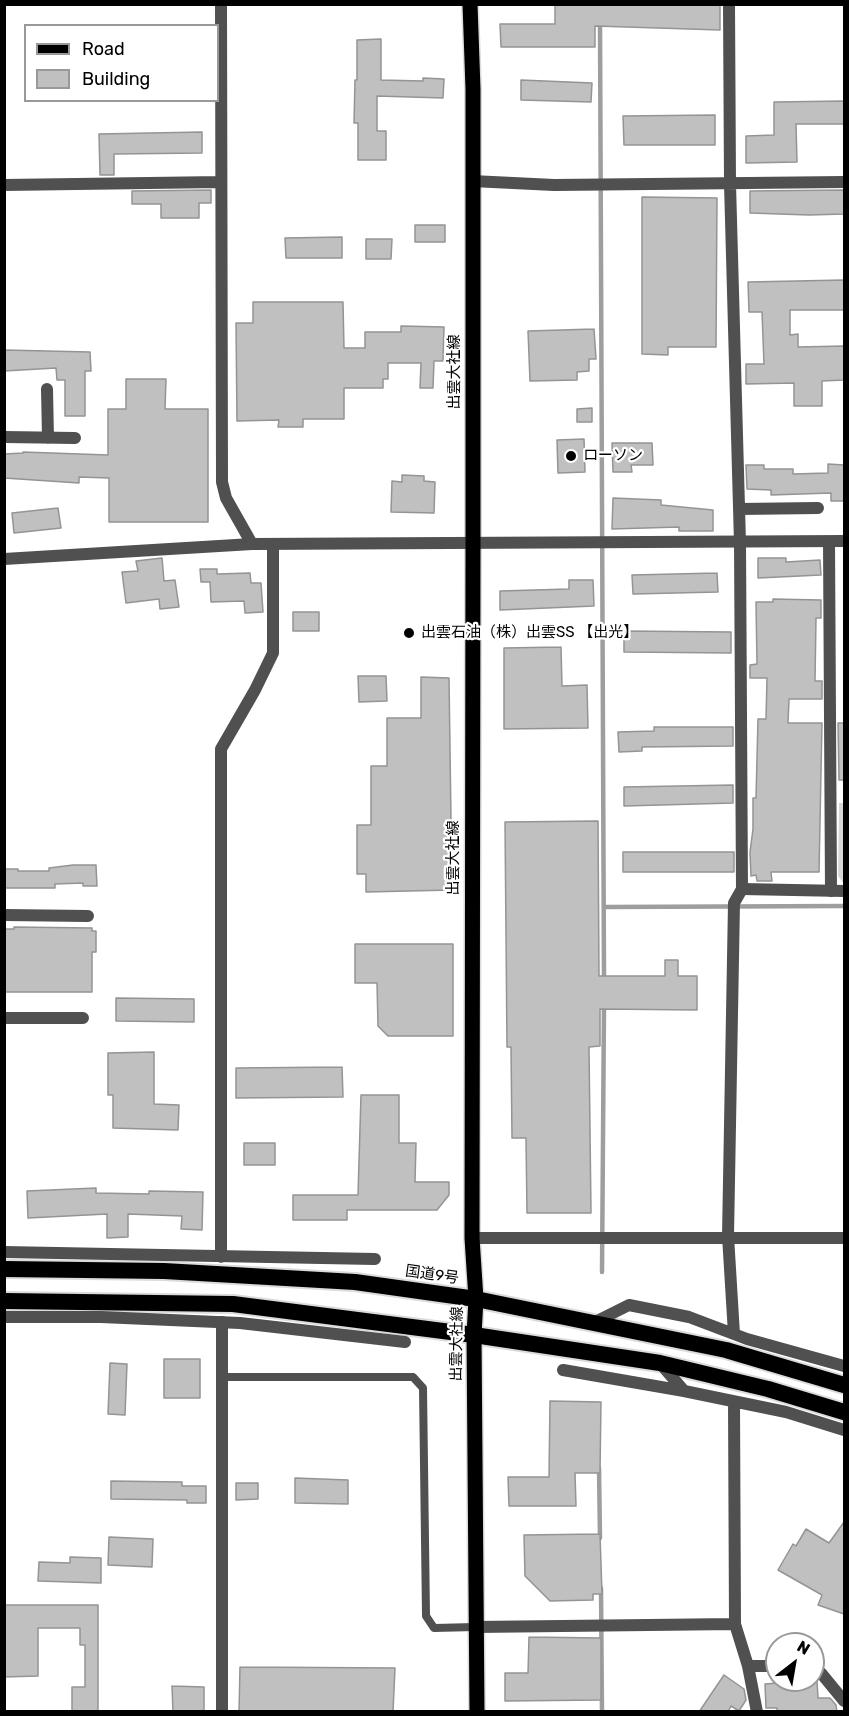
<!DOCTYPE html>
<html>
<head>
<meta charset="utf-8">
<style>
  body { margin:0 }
  #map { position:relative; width:849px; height:1716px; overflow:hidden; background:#fff; font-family:Rubik,sans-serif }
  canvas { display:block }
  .frame { position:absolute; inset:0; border:6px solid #000; pointer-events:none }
  .legend { position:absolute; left:24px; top:24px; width:195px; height:78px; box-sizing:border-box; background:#fff; border:2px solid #999; margin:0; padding:8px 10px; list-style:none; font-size:18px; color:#000 }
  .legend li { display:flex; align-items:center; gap:12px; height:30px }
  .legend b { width:30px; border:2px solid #999 }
  .north { position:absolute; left:765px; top:1632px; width:60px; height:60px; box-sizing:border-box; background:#fff; border:2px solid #999; border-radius:50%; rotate:31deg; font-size:16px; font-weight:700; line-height:24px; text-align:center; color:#000 }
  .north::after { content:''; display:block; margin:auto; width:21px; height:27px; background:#000; clip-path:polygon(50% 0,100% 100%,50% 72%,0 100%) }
</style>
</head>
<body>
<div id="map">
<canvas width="849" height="1716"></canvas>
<div class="frame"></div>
<ul class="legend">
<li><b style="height:8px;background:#000"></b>Road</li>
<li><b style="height:16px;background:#c0c0c0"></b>Building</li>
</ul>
<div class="north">N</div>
</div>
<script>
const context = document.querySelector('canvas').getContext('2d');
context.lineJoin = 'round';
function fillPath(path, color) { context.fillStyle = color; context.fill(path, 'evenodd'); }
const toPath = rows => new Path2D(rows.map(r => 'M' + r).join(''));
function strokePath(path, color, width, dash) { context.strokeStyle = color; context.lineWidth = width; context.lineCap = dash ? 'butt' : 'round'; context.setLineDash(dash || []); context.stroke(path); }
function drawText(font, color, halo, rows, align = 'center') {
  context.font = font + ' Rubik,"Noto Sans JP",sans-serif'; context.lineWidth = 4.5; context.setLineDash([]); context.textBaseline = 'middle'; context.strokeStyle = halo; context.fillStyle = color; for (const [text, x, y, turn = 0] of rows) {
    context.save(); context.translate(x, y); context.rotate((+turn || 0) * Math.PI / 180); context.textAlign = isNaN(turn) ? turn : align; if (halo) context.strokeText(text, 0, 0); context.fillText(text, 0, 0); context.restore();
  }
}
fillPath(toPath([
  [839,803,844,803,844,884,838,876]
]), '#d7d7d7');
strokePath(toPath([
  [600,21,604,981],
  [605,907,844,906],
  [602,1272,604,1005],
  [599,1468,600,1538],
  [601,1588,602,1712]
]), '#9e9e9e', 4.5);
const building = toPath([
  [555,4,720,5,720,30,595,26,595,47,501,47,500,24,555,24,555,4],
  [381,39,381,80,423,81,423,78,444,79,443,98,377,96,377,131,386,131,386,160,358,160,358,123,354,123,355,80,357,80,357,40,381,39],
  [521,80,592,83,591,102,521,100,521,80],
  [844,101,844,124,796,124,797,162,746,163,746,136,774,135,774,102,844,101],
  [715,115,715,145,624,145,623,116,715,115],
  [202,132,202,153,114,154,114,175,100,175,99,134,202,132],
  [211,190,211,203,199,203,199,218,161,218,161,204,132,204,132,191,211,190],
  [844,190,844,214,809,215,750,213,750,191,844,190],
  [642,197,717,198,716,347,668,347,668,355,642,354,642,197],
  [415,225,445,225,445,242,415,242,415,225],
  [342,237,342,258,286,258,285,238,342,237],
  [366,239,392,239,391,259,366,259,366,239],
  [844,280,844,310,790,310,790,335,798,334,798,347,844,346,844,380,822,381,822,406,794,406,794,383,746,384,746,364,764,364,762,312,749,312,748,282,844,280],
  [253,302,343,302,344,348,365,348,365,332,401,332,401,326,444,327,443,361,434,361,433,388,420,388,421,363,388,363,388,379,383,379,383,388,344,388,344,419,303,419,303,427,278,427,279,420,237,421,236,323,253,323,253,302],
  [594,329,596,359,589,359,589,371,577,372,577,380,530,381,528,331,594,329],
  [4,350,90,352,91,371,85,371,85,416,65,416,65,380,57,380,56,368,4,371,4,350],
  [126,379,166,379,165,409,208,409,208,522,109,522,109,478,79,477,79,483,4,478,4,454,23,453,23,452,108,455,108,409,126,409,126,379],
  [592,408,592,422,577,422,577,409,592,408],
  [584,439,585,472,558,473,557,440,584,439],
  [612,443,652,443,653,465,631,465,632,472,613,472,612,443],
  [828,464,844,465,844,501,831,501,831,493,771,495,771,490,747,489,746,465,764,465,764,469,793,469,793,474,828,473,828,464],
  [402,475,424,476,424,481,435,482,434,513,391,512,392,481,402,482,402,475],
  [613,498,661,500,661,505,713,510,713,531,679,531,679,527,612,529,613,498],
  [58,508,61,528,14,533,12,513,58,508],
  [162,558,164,581,175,580,179,607,160,609,159,599,126,603,122,572,138,571,136,561,162,558],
  [758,558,786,558,786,562,820,560,821,575,758,578,758,558],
  [200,569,217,569,217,574,250,573,251,583,261,583,263,612,245,613,244,601,211,602,210,582,201,582,200,569],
  [717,573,718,592,633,594,632,575,717,573],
  [569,580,593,580,594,606,500,610,500,591,569,589,569,580],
  [773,599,821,600,821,618,816,618,815,681,822,681,822,699,789,699,788,723,822,723,819,872,771,872,772,881,757,881,756,875,751,876,750,852,753,829,753,798,756,798,758,719,766,719,767,678,750,678,750,665,757,664,756,602,773,602,773,599],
  [293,612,319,612,319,631,293,631,293,612],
  [624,631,731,632,731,653,624,652,624,631],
  [561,647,562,686,587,685,588,728,504,729,504,648,561,647],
  [358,676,386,676,387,701,359,702,358,676],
  [421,677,449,678,452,890,366,892,366,874,357,874,357,825,371,825,371,766,387,766,387,718,421,718,421,677],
  [838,723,844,723,844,780,839,780,838,723],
  [654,727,733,727,733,746,642,747,642,751,619,752,618,732,654,731,654,727],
  [733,785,733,803,624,806,624,787,733,785],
  [598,821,599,976,665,976,665,960,678,960,678,976,697,976,697,1010,600,1009,600,1046,589,1047,591,1213,527,1213,526,1138,512,1138,511,1047,507,1047,505,822,598,821],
  [623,852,734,852,734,872,623,872,623,852],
  [73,865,96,865,97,886,83,886,83,883,55,884,55,888,4,888,4,869,18,869,18,871,49,871,49,868,73,865],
  [14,927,92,928,92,931,96,931,96,952,92,952,92,992,4,992,4,929,14,929,14,927],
  [355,944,453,944,453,1036,388,1036,378,1026,377,983,355,983,355,944],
  [116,998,194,999,194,1022,116,1021,116,998],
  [154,1052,154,1104,179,1105,178,1130,113,1128,113,1095,108,1095,108,1053,154,1052],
  [342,1067,343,1097,236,1098,236,1068,342,1067],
  [361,1095,399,1095,399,1143,416,1143,415,1182,449,1182,449,1195,437,1210,347,1210,347,1220,293,1220,293,1195,358,1195,361,1095],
  [244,1143,275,1143,275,1165,244,1165,244,1143],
  [96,1188,96,1193,149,1194,149,1191,203,1192,202,1230,181,1229,182,1216,128,1214,128,1237,107,1238,107,1214,28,1218,27,1191,96,1188],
  [164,1359,200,1359,200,1398,164,1398,164,1359],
  [110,1363,127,1364,125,1415,108,1414,110,1363],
  [550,1401,601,1402,600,1473,575,1473,576,1506,509,1506,508,1477,549,1477,550,1401],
  [295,1478,348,1480,348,1504,295,1503,295,1478],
  [111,1481,182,1482,182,1486,206,1486,206,1503,187,1503,187,1500,111,1499,111,1481],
  [236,1483,258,1483,258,1499,236,1500,236,1483],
  [844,1522,844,1614,818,1605,822,1595,778,1570,793,1544,796,1546,806,1529,829,1543,844,1522],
  [600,1534,602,1594,593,1594,593,1600,550,1601,525,1576,524,1535,600,1534],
  [109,1537,153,1539,152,1567,108,1565,109,1537],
  [70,1557,101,1558,101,1583,38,1581,39,1562,70,1563,70,1557],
  [4,1605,98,1605,98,1712,72,1712,72,1687,85,1687,85,1645,80,1645,80,1628,38,1628,38,1676,4,1677,4,1605],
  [529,1637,601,1638,601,1700,505,1701,505,1673,528,1673,529,1637],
  [240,1667,395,1668,393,1712,239,1712,240,1667],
  [724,1675,744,1689,746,1700,739,1711,731,1706,728,1712,699,1712,724,1675],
  [777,1680,817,1681,818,1698,830,1698,836,1705,837,1712,777,1712,777,1708,766,1708,765,1684,777,1683,777,1680],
  [172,1686,204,1687,204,1712,173,1712,172,1686]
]);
fillPath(building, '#c0c0c0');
strokePath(building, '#949494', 1.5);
const primary = toPath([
  [470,4,473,89,473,544,472,1238,476,1299,474,1335,477,1712]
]);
const trunk = toPath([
  [4,1269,164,1271,355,1282,476,1299,726,1350,844,1385],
  [4,1301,233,1304,474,1335,660,1363,768,1389,844,1412]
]);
strokePath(primary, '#dbdbdb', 18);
strokePath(trunk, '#dbdbdb', 20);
strokePath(toPath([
  [222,1377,413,1377,423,1388,426,1616,434,1628,475,1627]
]), '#505050', 8);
strokePath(toPath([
  [221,4,222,482,226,498,252,544],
  [729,4,730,184,740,543,742,889,734,903,728,1236,734,1334],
  [472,181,554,185,844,182],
  [4,185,221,182],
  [47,389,48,438],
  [4,437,75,438],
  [739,509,818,508],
  [829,542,831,891],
  [4,915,88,916],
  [4,1018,83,1018],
  [472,1238,844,1238],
  [4,1252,375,1259],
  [221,1257,221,749,255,690,273,653,273,544],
  [4,1317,101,1317,240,1323,405,1342],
  [593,1323,629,1305,689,1317,747,1339,844,1366],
  [660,1363,684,1391,786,1412,844,1430],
  [563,1370,684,1391],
  [734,1402,735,1624,748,1666,757,1712],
  [475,1627,735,1624],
  [748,1666,777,1666],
  [813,1669,821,1673,844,1701]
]), '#505050', 12);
strokePath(toPath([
  [4,559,252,544,844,541],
  [742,889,844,891],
  [222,1322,222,1712]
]), '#505050', 12);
strokePath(primary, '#000', 15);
strokePath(trunk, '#000', 16);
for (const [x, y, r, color] of [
  [571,456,6,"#000"],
  [409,633,6,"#000"]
]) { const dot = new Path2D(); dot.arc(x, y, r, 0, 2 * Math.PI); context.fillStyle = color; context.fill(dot); strokePath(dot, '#fff', 2); }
drawText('15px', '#000', '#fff', [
  ["出雲大社線",455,372,-90],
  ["出雲大社線",454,858,-90],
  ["国道9号",432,1275,8],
  ["出雲大社線",457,1344,-89]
]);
drawText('15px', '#000', '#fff', [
  ["ローソン",583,456],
  ["出雲石油（株）出雲SS 【出光】",421,633]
], 'left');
</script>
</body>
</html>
